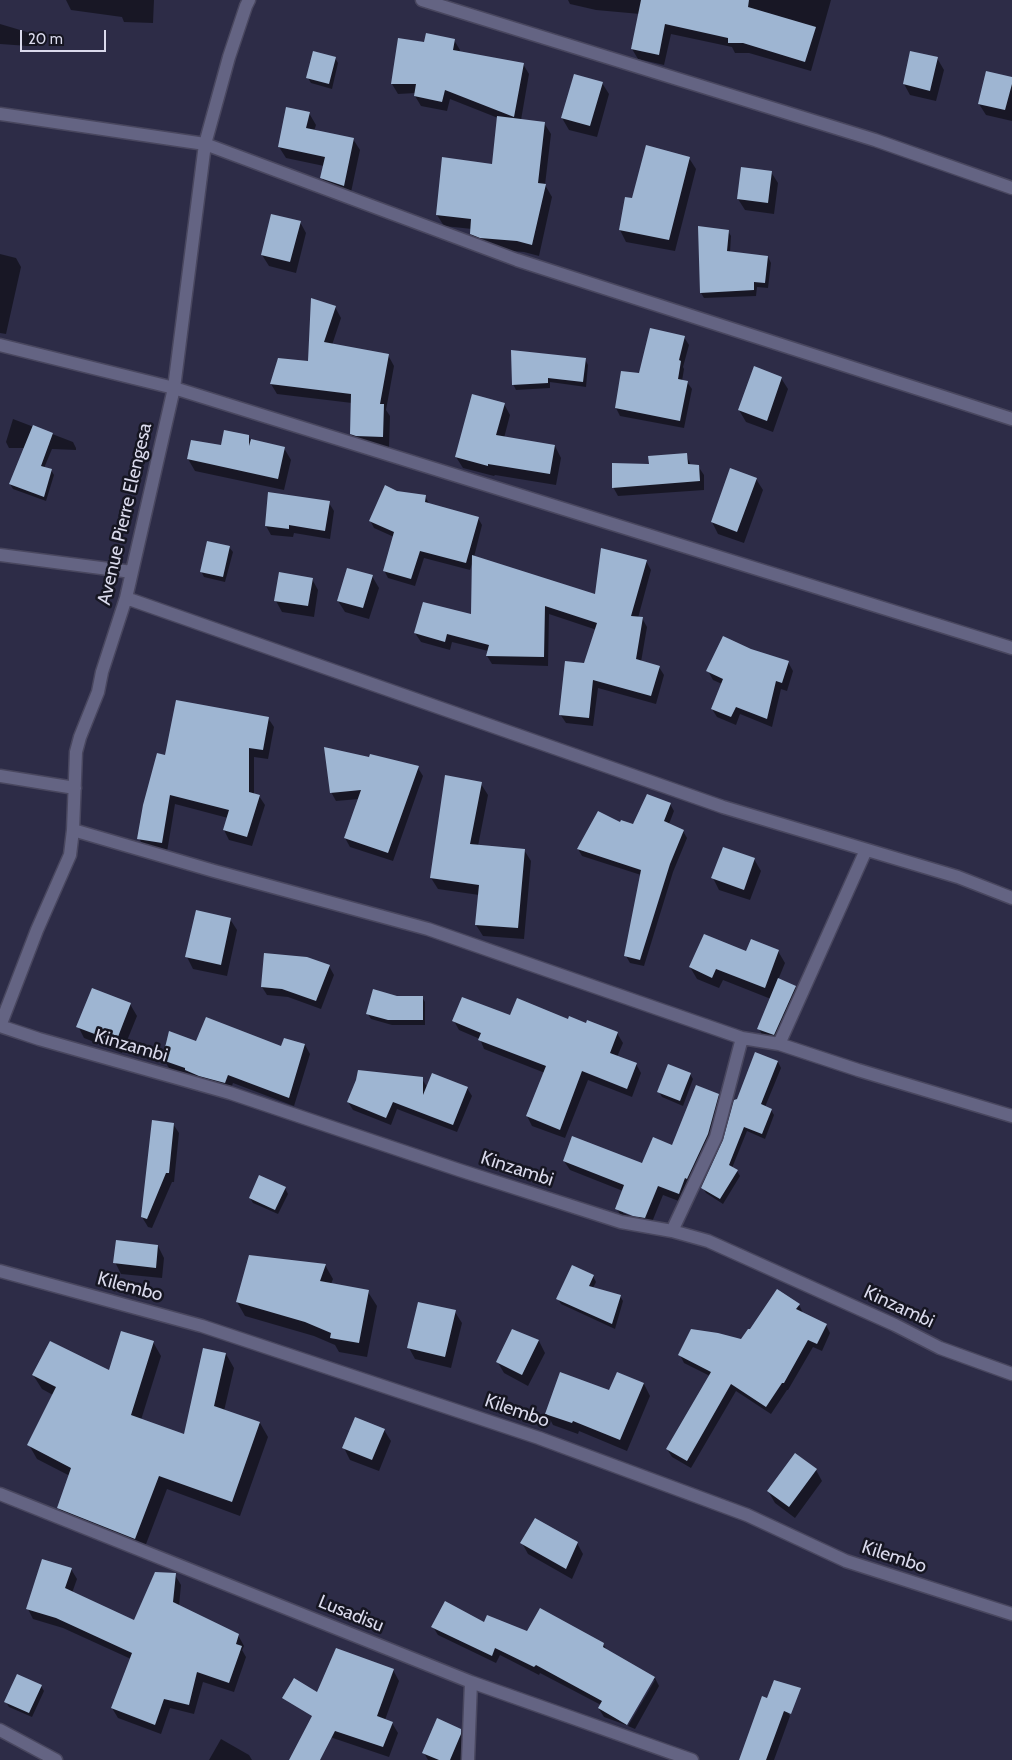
<!DOCTYPE html>
<html>
<head>
<meta charset="utf-8">
<style>
  body { margin:0 }
  #map { position:relative; width:1012px; height:1760px; overflow:hidden; background:#2d2c47; font-family:Cabin,sans-serif }
  canvas { display:block }
  .scale { position:absolute; left:20px; top:30px; width:86px; height:22px; box-sizing:border-box; border:2px solid #dadaec; border-top:0; padding-left:6px; font-size:15px; line-height:18px; white-space:nowrap; color:#dadaec; -webkit-text-stroke:4px #161622; paint-order:stroke }
</style>
</head>
<body>
<div id="map">
<canvas width="1012" height="1760"></canvas>
<div class="scale">20 m</div>
</div>
<script>
const context = document.querySelector('canvas').getContext('2d');
context.lineJoin = 'round';
function fillPath(path, color) { context.fillStyle = color; context.fill(path, 'evenodd'); }
const toPath = rows => new Path2D(rows.map(r => 'M' + r).join(''));
function strokePath(path, color, width, dash) { context.strokeStyle = color; context.lineWidth = width; context.lineCap = dash ? 'butt' : 'round'; context.setLineDash(dash || []); context.stroke(path); }
function drawText(font, color, halo, rows, align = 'center') {
  context.font = font + ' Cabin,sans-serif'; context.lineWidth = 5; context.setLineDash([]); context.textBaseline = 'middle'; context.strokeStyle = halo; context.fillStyle = color; for (const [text, x, y, turn = 0] of rows) {
    context.save(); context.translate(x, y); context.rotate((+turn || 0) * Math.PI / 180); context.textAlign = isNaN(turn) ? turn : align; if (halo) context.strokeText(text, 0, 0); context.fillText(text, 0, 0); context.restore();
  }
}
fillPath(toPath([
  [66,0,154,0,153,23,124,22,122,17,71,10],
  [568,0,831,0,811,71,749,53,735,53,732,47,671,34,664,65,638,59,632,49,640,14,596,10,570,4],
  [0,24,27,32,30,38,28,46,0,44],
  [399,40,425,43,454,40,460,50,459,52,523,64,529,74,521,120,544,123,551,134,545,185,552,197,539,256,524,252,488,249,478,245,471,234,472,229,444,226,437,215,493,165,498,118,450,99,447,111,421,106,415,96,416,93,398,94,392,84],
  [335,58,338,63,332,89,311,83,308,78],
  [937,58,944,70,936,101,910,95,904,84],
  [1012,78,1012,121,986,115,979,104],
  [602,83,609,94,597,137,569,130,562,118],
  [309,113,316,125,314,131,353,139,360,150,350,197,328,190,322,178,324,166,286,158,279,147],
  [689,158,696,169,675,251,626,242,620,230,626,199,633,200],
  [771,172,778,183,774,214,745,210,738,199],
  [300,222,306,233,296,273,269,266,262,255],
  [728,231,731,236,730,252,768,257,771,263,768,288,757,287,756,296,704,298,701,293],
  [0,254,16,258,21,267,6,334,0,333],
  [335,307,341,318,332,345,388,355,394,366,386,410,390,416,389,447,357,444,351,434,352,403,277,394,271,384,309,362],
  [684,337,689,345,683,367,684,369,682,381,687,382,692,389,684,428,620,416,616,408,640,375],
  [585,359,588,365,586,387,550,382,550,388,516,390,513,384],
  [781,378,788,389,773,432,746,422,739,410],
  [504,404,510,415,504,438,555,446,561,458,556,485,495,475,494,476,463,468,456,457],
  [13,419,73,442,76,448,76,450,52,449,44,468,51,470,54,475,46,501,13,489,10,484,25,448,9,448,6,442],
  [248,436,251,440,284,448,291,460,284,490,195,471,188,459],
  [686,454,691,466,698,466,704,475,704,490,618,496,613,487,650,465],
  [756,479,763,490,744,543,718,534,712,522],
  [397,492,425,496,429,504,478,518,482,525,474,557,596,596,646,561,651,570,638,618,642,618,647,627,641,662,659,667,664,675,656,704,598,688,593,726,566,723,560,714,585,664,597,630,549,614,548,666,492,664,487,656,488,651,452,642,450,650,421,642,415,633,472,616,472,564,470,570,424,558,415,586,388,578,384,570,394,537,374,528,370,520],
  [329,503,334,511,330,539,294,533,293,537,271,535,266,526],
  [229,547,233,552,225,582,204,577,201,571],
  [372,576,379,588,369,619,345,612,338,601],
  [312,579,318,590,314,617,282,612,276,601],
  [751,650,788,662,793,671,787,691,781,689,772,727,740,714,736,725,717,717,712,709,722,684,713,680,708,671],
  [268,718,274,727,268,759,254,757,254,794,259,796,265,805,252,846,229,840,224,830,228,818,175,804,167,852,144,848,139,838,166,757],
  [418,768,423,776,393,861,350,847,345,838,359,799,336,801,331,792],
  [481,784,488,795,478,846,524,850,531,861,524,939,483,936,476,925,479,895,438,889,431,878],
  [670,804,674,811,669,824,683,831,687,838,673,872,644,966,630,963,626,956,641,875,582,856,578,849,620,824,633,826],
  [754,859,761,871,750,900,719,890,713,878],
  [230,919,237,930,227,976,193,969,187,957],
  [778,951,785,963,778,980,795,987,802,998,781,1046,765,1040,759,1029,771,999,723,980,719,988,697,979,690,967,747,953],
  [329,966,334,975,321,1009,288,997,267,995,262,987],
  [396,997,422,997,425,1002,425,1025,392,1025,371,1019,368,1014],
  [130,1004,137,1016,122,1053,84,1038,78,1026],
  [511,1017,568,1021,617,1033,623,1043,617,1057,636,1064,641,1073,632,1097,588,1080,565,1138,532,1126,527,1116,545,1073,484,1049,480,1039,459,1030,454,1021],
  [197,1043,282,1048,305,1045,310,1054,294,1106,233,1083,230,1091,169,1068,164,1060],
  [755,1054,778,1062,781,1068,765,1107,771,1110,774,1115,765,1139,747,1131,732,1168,737,1171,740,1176,723,1204,706,1193,703,1188,725,1141],
  [690,1074,693,1079,683,1106,662,1097,659,1092],
  [422,1079,427,1087,467,1088,472,1096,457,1132,397,1109,391,1125,353,1110,348,1102],
  [718,1095,724,1104,684,1203,663,1195,650,1227,622,1218,617,1209,623,1191,570,1170,564,1161,642,1164,672,1146],
  [623,1211,639,1217,638,1219,623,1213],
  [173,1124,179,1133,174,1182,172,1182,152,1228,148,1227,142,1217],
  [285,1188,288,1194,278,1214,253,1203,250,1198],
  [158,1246,164,1258,162,1278,121,1274,115,1262],
  [325,1265,333,1279,331,1284,368,1292,377,1306,367,1357,339,1352,335,1345,314,1336,245,1316,237,1302],
  [593,1276,596,1282,593,1288,620,1296,623,1301,615,1329,561,1304,558,1299],
  [799,1305,803,1313,826,1325,830,1333,822,1351,813,1347,788,1390,787,1390,771,1414,736,1391,691,1468,672,1457,667,1449,710,1376,684,1363,680,1355,742,1340],
  [455,1312,462,1323,451,1368,415,1359,409,1348],
  [513,1331,539,1341,545,1353,528,1386,504,1373,497,1361],
  [153,1342,161,1356,141,1420,185,1436,226,1354,234,1368,224,1411,260,1423,268,1437,240,1516,167,1489,143,1552,67,1522,59,1508,70,1476,37,1459,29,1445,53,1395,42,1389,33,1375,110,1372],
  [617,1374,644,1384,650,1396,627,1451,579,1431,578,1434,553,1425,547,1413,610,1391],
  [384,1430,391,1441,379,1471,350,1460,344,1448],
  [816,1470,822,1481,795,1518,775,1503,768,1491],
  [522,1543,577,1543,583,1554,572,1579,528,1554],
  [71,1569,77,1579,72,1593,135,1621,175,1575,181,1585,179,1606,238,1635,244,1646,242,1650,246,1657,234,1692,203,1682,194,1714,170,1708,161,1734,118,1718,112,1708,131,1659,63,1628,33,1619,28,1609],
  [485,1624,603,1644,607,1650,655,1678,659,1686,635,1729,628,1726,655,1680,652,1680,626,1725,604,1717,599,1709,601,1705,540,1673,539,1675,500,1655,496,1663,438,1635,433,1627],
  [393,1670,399,1681,385,1720,392,1723,398,1733,389,1757,324,1735],
  [41,1686,44,1691,32,1717,9,1707,6,1702],
  [785,1707,790,1716,774,1760,740,1760],
  [460,1730,467,1741,467,1746,461,1760,428,1760,424,1753],
  [221,1739,249,1755,252,1760,209,1760]
]), '#0007');
fillPath(toPath([
  [641,0,749,0,748,7,816,27,805,62,743,43,728,43,728,38,665,24,659,55,631,49],
  [426,33,455,39,453,50,524,63,514,117,445,90,442,102,414,96,416,84,391,84,398,38,424,42],
  [313,51,336,57,329,84,306,78],
  [910,51,938,57,930,91,903,84],
  [986,71,1012,77,1012,84,1005,110,978,104],
  [574,74,603,82,590,126,561,118],
  [286,107,310,112,306,128,354,138,344,186,320,178,325,157,278,147],
  [497,116,545,122,538,183,546,184,532,245,517,241,480,238,470,234,471,219,436,215,442,157,492,164],
  [646,145,690,157,669,240,619,230,625,197,632,198],
  [741,167,772,171,768,203,737,199],
  [271,214,301,221,290,262,261,255],
  [698,226,729,230,727,251,768,256,765,283,754,282,754,290,700,293],
  [311,298,336,306,324,342,389,354,380,404,384,404,383,437,356,436,350,434,351,394,270,384,278,358,308,361],
  [650,328,685,336,679,360,681,361,678,379,688,381,680,421,615,408,621,371,639,373],
  [511,350,586,358,583,382,548,378,548,383,512,385],
  [754,366,782,377,767,421,738,410],
  [472,394,505,403,496,435,555,445,550,474,488,464,488,466,455,457],
  [33,425,53,433,41,466,52,469,44,497,9,484],
  [224,430,249,435,249,446,251,439,285,447,278,479,187,459,191,440,221,445],
  [687,453,688,464,699,465,700,481,612,488,612,463,649,464,648,456],
  [730,468,757,478,737,532,711,522],
  [385,485,397,491,426,495,425,502,479,517,466,563,420,551,411,579,383,571,394,532,369,521],
  [268,492,330,501,325,531,289,525,289,529,265,526],
  [207,541,230,546,223,577,200,572],
  [601,548,647,560,631,616,643,617,636,659,660,666,651,696,593,680,589,718,559,715,565,661,584,663,597,623,545,606,544,657,486,656,489,645,447,634,445,642,414,633,423,602,471,614,472,555,595,594],
  [347,568,373,575,363,608,337,601],
  [279,572,313,578,308,606,274,601],
  [723,636,751,649,789,661,782,683,776,681,767,719,736,707,731,717,711,709,723,679,706,671],
  [176,700,269,717,263,750,249,748,249,792,260,795,247,837,223,830,229,810,170,795,162,843,137,839,143,805,157,753,165,755],
  [324,747,369,757,370,754,419,766,388,853,344,838,361,790,330,793],
  [445,775,482,782,470,844,525,849,518,928,475,925,479,885,430,878],
  [647,794,671,803,664,821,684,830,670,864,640,960,624,956,641,870,577,849,598,811,620,822,621,820,633,824],
  [723,847,755,858,744,890,711,878],
  [196,910,231,918,221,965,185,957],
  [704,934,746,951,751,939,779,950,765,988,716,969,712,978,689,967],
  [264,953,307,957,330,965,316,1001,282,989,261,987],
  [778,978,796,986,774,1035,757,1029],
  [92,988,131,1003,116,1042,76,1027],
  [373,989,397,996,423,996,423,1020,388,1020,366,1014],
  [462,997,510,1015,517,998,568,1019,569,1016,586,1023,587,1020,618,1032,610,1053,637,1063,627,1089,582,1071,560,1130,526,1116,546,1066,478,1040,481,1033,452,1021],
  [206,1017,281,1046,284,1038,305,1044,289,1098,228,1075,225,1083,199,1076,185,1070,185,1068,162,1060,169,1031,196,1041],
  [755,1052,778,1061,761,1104,772,1109,762,1134,744,1127,729,1165,738,1170,720,1199,701,1188,723,1140,734,1100,737,1099],
  [668,1064,691,1073,680,1101,657,1092],
  [358,1070,423,1077,423,1095,432,1073,468,1087,453,1125,393,1102,386,1118,347,1102,356,1080],
  [696,1085,719,1094,708,1134,687,1179,685,1178,679,1194,658,1186,645,1218,633,1216,615,1209,624,1185,563,1161,572,1136,642,1163,653,1137,672,1145],
  [152,1120,174,1123,169,1173,166,1173,147,1219,141,1217],
  [259,1175,286,1187,275,1210,249,1198],
  [116,1240,158,1245,156,1268,113,1263],
  [249,1255,326,1264,320,1281,369,1290,359,1343,330,1338,331,1333,305,1322,236,1302],
  [572,1265,594,1275,589,1286,621,1295,612,1324,556,1299],
  [777,1289,800,1304,796,1309,827,1324,817,1344,808,1340,784,1383,782,1383,766,1407,731,1384,687,1461,666,1449,711,1372,678,1355,691,1329,718,1333,741,1339,748,1329,750,1329],
  [418,1302,456,1310,445,1357,407,1348],
  [512,1329,539,1340,522,1375,496,1362],
  [121,1331,154,1341,131,1415,184,1434,203,1348,226,1353,214,1406,260,1422,232,1502,159,1476,135,1539,57,1508,71,1468,27,1445,56,1387,32,1375,50,1341,109,1370],
  [560,1372,609,1390,617,1372,644,1383,620,1440,573,1421,572,1423,545,1414],
  [355,1417,385,1429,372,1460,342,1448],
  [795,1453,817,1469,789,1507,767,1491],
  [535,1518,578,1542,566,1569,520,1543],
  [42,1559,72,1568,65,1588,134,1620,155,1572,176,1573,173,1602,239,1634,236,1644,242,1646,229,1683,197,1672,189,1705,164,1699,155,1725,111,1708,132,1653,56,1618,26,1609],
  [445,1601,484,1622,487,1615,527,1631,540,1608,604,1643,603,1647,655,1677,627,1725,598,1708,602,1701,536,1665,534,1667,495,1648,492,1656,431,1627],
  [336,1648,394,1669,377,1716,393,1722,383,1747,335,1731,320,1760,289,1760,312,1716,282,1698,294,1678,317,1692],
  [17,1674,42,1685,29,1713,4,1702],
  [774,1680,801,1688,791,1714,784,1711,766,1760,739,1760,762,1696,767,1698],
  [437,1718,461,1729,461,1734,450,1760,439,1760,422,1753]
]), '#9eb5d2');
const minor = toPath([
  [422,0,875,140,1012,188],
  [0,114,205,144,517,260,1012,419],
  [0,345,174,388,1012,648],
  [0,555,132,572],
  [126,598,723,807,958,877,1012,898],
  [0,776,75,788],
  [73,830,214,871,428,929,742,1038,779,1044,858,1070,1012,1116],
  [0,1026,39,1039,230,1093,459,1170,621,1222,672,1231,708,1241,895,1325,940,1348,1012,1374],
  [0,1026,37,930,70,855,73,830,76,752,80,737,98,692,102,672,126,598,174,388,205,144,229,57,246,6,249,0],
  [779,1044,866,850],
  [672,1231,716,1137,742,1038],
  [0,1271,202,1326,539,1438,747,1515,846,1561,1012,1614],
  [0,1494,471,1682,692,1760],
  [0,1730,56,1760],
  [468,1760,471,1682]
]);
strokePath(minor, '#49475f', 15);
strokePath(minor, '#646483', 12);
drawText('19px', '#dadaec', '#161622', [
  ["Avenue Pierre Elengesa",125,514,-77],
  ["Kinzambi",131,1046,16],
  ["Kinzambi",517,1169,18],
  ["Kilembo",130,1287,15],
  ["Kinzambi",899,1307,25],
  ["Kilembo",517,1411,19],
  ["Kilembo",894,1557,18],
  ["Lusadisu",351,1614,22]
]);
</script>
</body>
</html>
